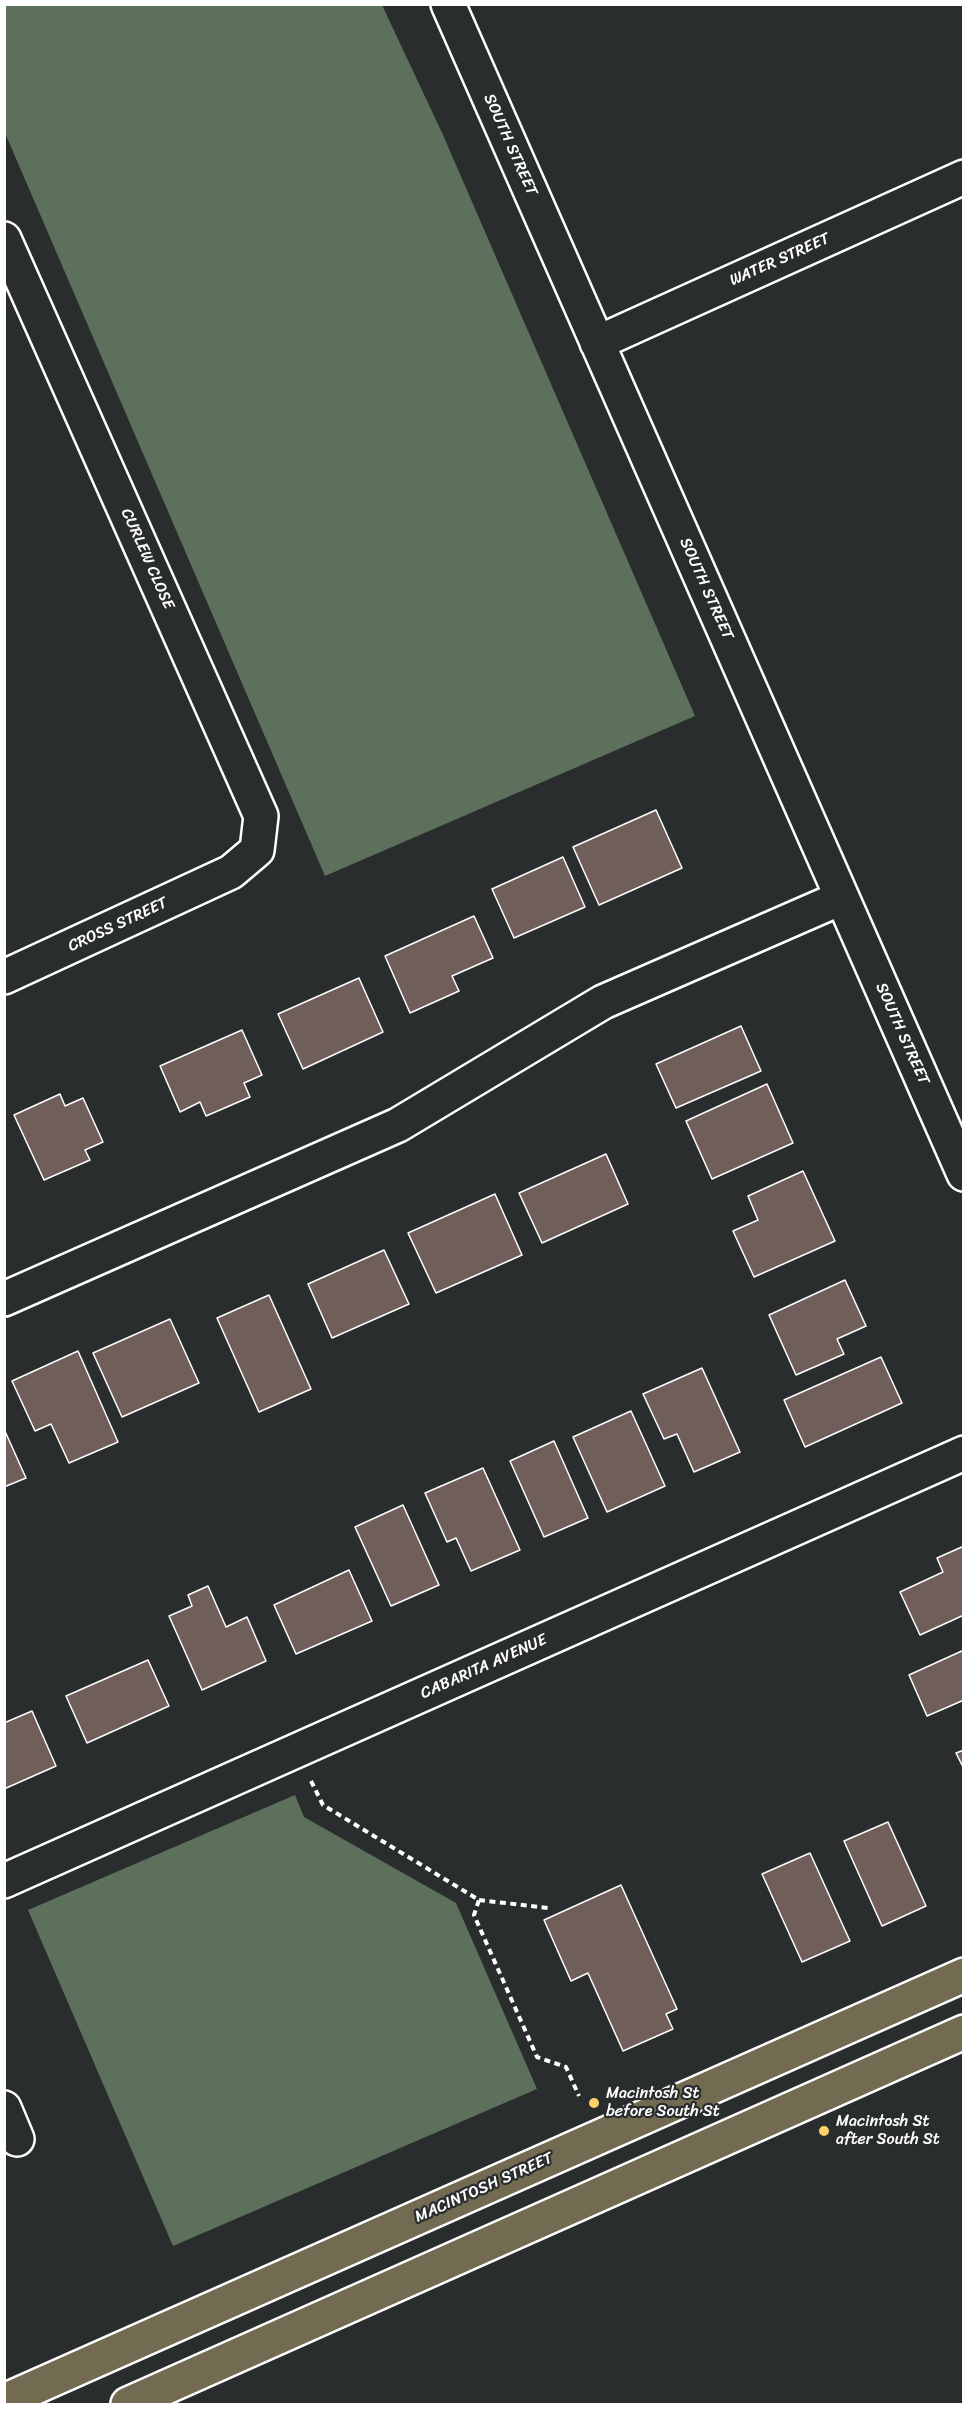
<!DOCTYPE html>
<html>
<head>
<meta charset="utf-8">
<style>
  body { margin:0 }
  #map { position:relative; width:968px; height:2409px; overflow:hidden; background:#2a2d2e; font-family:Sriracha,sans-serif }
  canvas { display:block }
  .frame { position:absolute; inset:0; border:6px solid #fff; pointer-events:none }
</style>
</head>
<body>
<div id="map">
<canvas width="968" height="2409"></canvas>
<div class="frame"></div>
</div>
<script>
const context = document.querySelector('canvas').getContext('2d');
context.lineJoin = 'round';
function fillPath(path, color) { context.fillStyle = color; context.fill(path, 'evenodd'); }
const toPath = rows => new Path2D(rows.map(r => 'M' + r).join(''));
function strokePath(path, color, width, dash) { context.strokeStyle = color; context.lineWidth = width; context.lineCap = dash ? 'butt' : 'round'; context.setLineDash(dash || []); context.stroke(path); }
function drawText(font, color, halo, rows, align = 'center') {
  context.font = font + ' Sriracha,sans-serif'; context.lineWidth = 4.5; context.setLineDash([]); context.textBaseline = 'middle'; context.strokeStyle = halo; context.fillStyle = color; for (const [text, x, y, turn = 0] of rows) {
    context.save(); context.translate(x, y); context.rotate((+turn || 0) * Math.PI / 180); context.textAlign = isNaN(turn) ? turn : align; if (halo) context.strokeText(text, 0, 0); context.fillText(text, 0, 0); context.restore();
  }
}
fillPath(toPath([
  [4,5,382,5,443,135,695,716,325,876,5,133],
  [295,1795,304,1817,456,1903,537,2089,173,2246,28,1910]
]), '#5c705b');
const building = toPath([
  [656,810,682,868,599,905,573,847,656,810],
  [563,857,585,907,514,938,492,889,563,857],
  [474,916,493,958,452,976,459,991,410,1013,385,956,474,916],
  [359,978,383,1032,303,1069,278,1014,359,978],
  [741,1026,761,1071,676,1108,656,1064,741,1026],
  [242,1030,262,1075,244,1083,250,1097,206,1116,200,1102,180,1112,160,1066,242,1030],
  [767,1084,793,1143,712,1179,686,1121,767,1084],
  [60,1094,65,1106,83,1098,103,1142,85,1150,90,1160,44,1180,14,1115,60,1094],
  [606,1154,628,1204,542,1243,519,1193,606,1154],
  [803,1171,835,1241,754,1277,733,1231,758,1220,748,1196,803,1171],
  [495,1194,522,1255,436,1293,408,1233,495,1194],
  [384,1250,409,1304,332,1338,308,1284,384,1250],
  [845,1280,866,1326,837,1339,844,1354,796,1375,769,1315,845,1280],
  [269,1295,311,1389,259,1412,217,1318,269,1295],
  [170,1319,199,1383,122,1417,93,1353,170,1319],
  [78,1351,118,1442,69,1463,51,1424,35,1431,12,1381,78,1351],
  [881,1357,902,1403,805,1447,784,1400,881,1357],
  [702,1368,740,1452,694,1472,677,1434,664,1439,643,1394,702,1368],
  [631,1411,665,1486,607,1512,573,1437,631,1411],
  [4,1429,26,1478,4,1487,4,1429],
  [554,1441,588,1518,544,1537,510,1461,554,1441],
  [483,1468,520,1550,471,1571,456,1538,447,1542,425,1493,483,1468],
  [403,1505,439,1585,391,1606,355,1527,403,1505],
  [964,1546,964,1615,920,1635,900,1592,943,1572,937,1558,964,1546],
  [349,1570,372,1621,296,1654,274,1605,349,1570],
  [208,1586,226,1627,247,1617,266,1661,202,1690,169,1616,192,1606,188,1595,208,1586],
  [964,1650,964,1700,927,1716,909,1675,964,1650],
  [148,1660,169,1706,87,1743,66,1696,148,1660],
  [32,1711,56,1766,4,1789,4,1723,32,1711],
  [964,1750,964,1769,956,1753,964,1750],
  [888,1822,926,1906,882,1926,844,1841,888,1822],
  [810,1853,850,1941,802,1962,762,1874,810,1853],
  [621,1885,677,2009,666,2014,673,2029,623,2051,588,1973,571,1981,544,1920,621,1885]
]);
fillPath(building, '#705e5b');
strokePath(building, '#fff', 1.5);
const minor = toPath([
  [4,239,261,816,257,850,231,872,4,977],
  [4,1299,398,1125,603,1002,841,898],
  [4,1881,964,1453],
  [4,2108,17,2139]
]);
const tertiary = toPath([
  [448,4,964,1174],
  [597,343,964,177]
]);
const primary = toPath([
  [4,2401,964,1975],
  [128,2404,964,2032]
]);
strokePath(minor, '#fff', 38);
strokePath(tertiary, '#fff', 38);
strokePath(primary, '#fff', 38);
strokePath(toPath([
  [311,1781,323,1805,479,1900,474,1915,537,2057,566,2067,579,2096],
  [479,1900,548,1908]
]), '#fff', 4, [6, 4.5]);
strokePath(minor, '#2a2d2e', 33);
strokePath(tertiary, '#2a2d2e', 33);
strokePath(primary, '#726b52', 33);
for (const [x, y, r, color] of [
  [594,2103,6,"#ffd166"],
  [824,2131,6,"#ffd166"]
]) { const dot = new Path2D(); dot.arc(x, y, r, 0, 2 * Math.PI); context.fillStyle = color; context.fill(dot); strokePath(dot, '#2a2d2e', 2); }
drawText('16px', '#fff', '#2a2d2e', [
  ["SOUTH STREET",510,145,66],
  ["WATER STREET",780,260,-24],
  ["CURLEW CLOSE",147,559,66],
  ["SOUTH STREET",706,589,66],
  ["CROSS STREET",118,925,-25],
  ["SOUTH STREET",902,1034,66],
  ["CABARITA AVENUE",484,1667,-24],
  ["MACINTOSH STREET",484,2188,-24]
]);
drawText('16px', '#fff', '#2a2d2e', [
  ["Macintosh St",606,2094],
  ["before South St",606,2112],
  ["Macintosh St",836,2122],
  ["after South St",836,2140]
], 'left');
</script>
</body>
</html>
